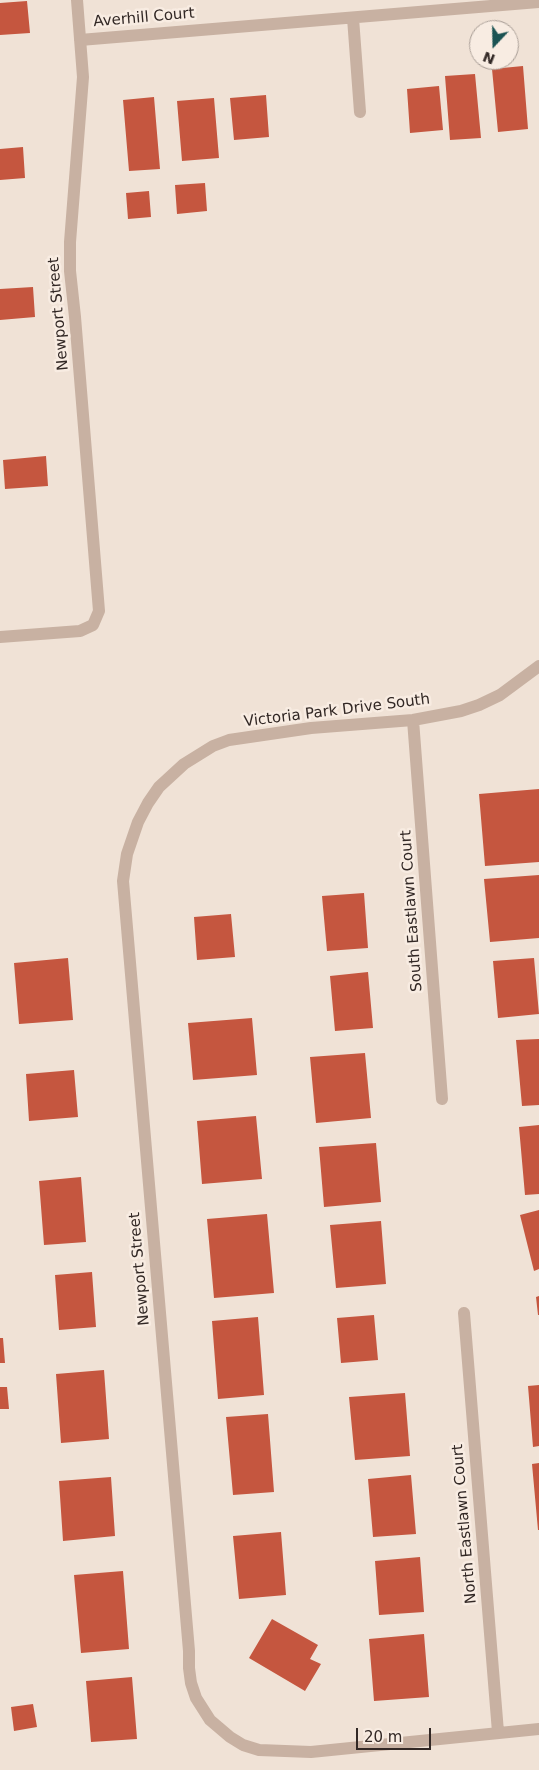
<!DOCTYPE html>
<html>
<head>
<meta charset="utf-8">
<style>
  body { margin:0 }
  #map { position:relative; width:539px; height:1770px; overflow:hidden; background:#f0e2d6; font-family:"DejaVu Sans",sans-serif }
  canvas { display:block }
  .north { position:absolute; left:469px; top:20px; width:50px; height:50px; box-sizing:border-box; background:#f8ece2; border:1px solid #a99e96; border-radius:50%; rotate:201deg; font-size:14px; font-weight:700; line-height:20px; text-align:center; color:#322825 }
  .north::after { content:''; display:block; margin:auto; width:18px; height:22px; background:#1b5353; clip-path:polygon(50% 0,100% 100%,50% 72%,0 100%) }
  .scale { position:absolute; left:356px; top:1728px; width:75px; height:22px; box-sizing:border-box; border:2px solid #322825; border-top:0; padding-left:6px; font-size:15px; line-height:18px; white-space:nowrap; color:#322825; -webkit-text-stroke:4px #f8ece2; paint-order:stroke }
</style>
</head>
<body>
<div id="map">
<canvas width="539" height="1770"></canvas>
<div class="north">N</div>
<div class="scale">20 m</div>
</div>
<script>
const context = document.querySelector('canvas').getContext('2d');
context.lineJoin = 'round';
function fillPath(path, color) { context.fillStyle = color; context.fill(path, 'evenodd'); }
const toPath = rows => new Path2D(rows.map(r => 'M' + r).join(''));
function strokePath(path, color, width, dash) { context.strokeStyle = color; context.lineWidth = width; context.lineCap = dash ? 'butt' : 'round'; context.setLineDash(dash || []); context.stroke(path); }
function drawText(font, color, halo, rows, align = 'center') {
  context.font = font + ' "DejaVu Sans",sans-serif'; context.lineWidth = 5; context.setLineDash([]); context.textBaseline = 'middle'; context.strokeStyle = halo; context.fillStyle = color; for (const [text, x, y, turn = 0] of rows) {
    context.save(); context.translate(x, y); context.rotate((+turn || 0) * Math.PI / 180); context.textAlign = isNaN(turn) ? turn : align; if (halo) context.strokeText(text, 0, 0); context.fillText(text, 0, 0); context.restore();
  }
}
fillPath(toPath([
  [27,1,30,33,0,35,0,3],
  [523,66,528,129,498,132,492,69],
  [475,74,481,138,450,140,445,76],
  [439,86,443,130,410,133,407,89],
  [266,95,269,137,234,140,230,98],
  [154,97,160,169,129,171,123,100],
  [214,98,219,158,182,161,177,101],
  [23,147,25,178,0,180,0,149],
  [205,183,207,211,177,214,175,185],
  [149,191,151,217,128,219,126,193],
  [33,287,35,317,0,320,0,289],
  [46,456,48,486,5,489,3,460],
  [539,789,539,862,485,866,479,794],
  [539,875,539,938,490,942,484,879],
  [364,893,368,948,327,951,322,896],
  [231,914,235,957,197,960,194,917],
  [68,958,73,1020,19,1024,14,963],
  [534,958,539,1014,498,1018,493,961],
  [368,972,373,1028,335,1031,330,976],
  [252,1018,257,1075,193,1080,188,1023],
  [539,1039,539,1105,522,1106,516,1040],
  [365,1053,371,1118,316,1123,310,1057],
  [74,1070,78,1117,29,1121,26,1074],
  [256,1116,262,1179,202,1184,197,1121],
  [539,1125,539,1194,525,1195,519,1127],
  [376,1143,381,1202,324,1207,319,1147],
  [81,1177,86,1242,44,1245,39,1181],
  [539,1210,539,1269,534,1271,520,1215],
  [267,1214,274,1293,214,1298,207,1219],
  [381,1221,386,1284,336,1288,330,1225],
  [92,1272,96,1327,59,1330,55,1275],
  [539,1296,539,1315,538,1315,536,1297],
  [374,1315,378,1360,341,1363,337,1318],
  [258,1317,264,1395,218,1399,212,1321],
  [0,1338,3,1338,5,1363,0,1363],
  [104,1370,109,1439,61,1443,56,1374],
  [539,1385,539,1446,533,1447,528,1386],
  [0,1387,7,1387,9,1409,0,1409],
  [405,1393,410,1456,355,1460,349,1397],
  [268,1414,274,1492,233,1495,226,1417],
  [539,1463,539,1530,538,1530,532,1464],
  [411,1475,416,1534,373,1537,368,1479],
  [111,1477,115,1536,63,1541,59,1481],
  [281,1532,286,1595,239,1599,233,1536],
  [420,1557,424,1612,379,1615,375,1561],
  [123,1571,129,1649,81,1653,74,1575],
  [272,1619,318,1645,310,1659,321,1664,305,1691,249,1658],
  [424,1634,429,1697,374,1701,369,1639],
  [132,1677,137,1739,91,1742,86,1681],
  [33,1704,37,1727,14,1731,11,1707]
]), '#c5563f');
strokePath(toPath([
  [353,18,360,112],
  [80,40,539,2],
  [0,637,80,631,93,625,99,611,75,317,70,271,70,242,83,77,77,0],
  [539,666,500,695,479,705,461,711,413,720,311,728,229,740,213,746,184,764,159,787,148,803,138,822,127,854,123,881,189,1651,189,1668,191,1683,196,1698,210,1720,230,1737,243,1745,259,1750,311,1752,539,1729],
  [413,720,442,1099],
  [464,1313,498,1732]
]), '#c8b1a2', 12);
drawText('15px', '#322825', '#f8ece2', [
  ["Averhill Court",144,18,-5],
  ["Newport Street",59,314,-95],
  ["Victoria Park Drive South",337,711,-7],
  ["South Eastlawn Court",412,911,-94],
  ["Newport Street",140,1269,-95],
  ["North Eastlawn Court",465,1524,-95]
]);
</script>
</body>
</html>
